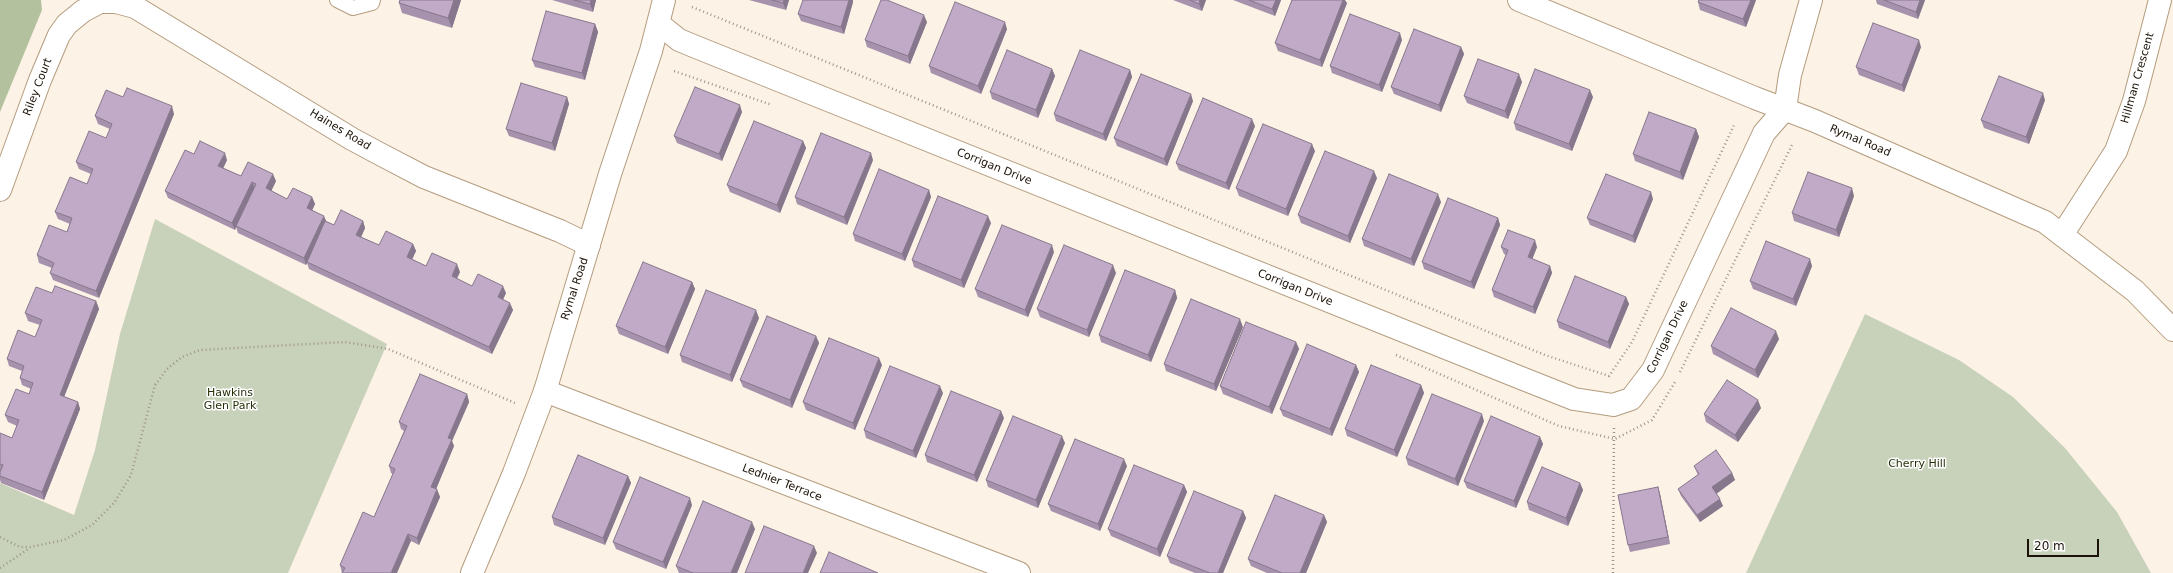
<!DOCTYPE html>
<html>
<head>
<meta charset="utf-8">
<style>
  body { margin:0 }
  #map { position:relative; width:2173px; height:573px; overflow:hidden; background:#fcf2e5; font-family:"DejaVu Sans",sans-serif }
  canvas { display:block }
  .scale { position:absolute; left:2027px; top:539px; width:72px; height:18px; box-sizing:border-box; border:2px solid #1c1308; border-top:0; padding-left:5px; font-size:12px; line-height:14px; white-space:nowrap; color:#1c1308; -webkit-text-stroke:3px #fff; paint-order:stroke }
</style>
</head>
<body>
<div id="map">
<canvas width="2173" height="573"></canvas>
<div class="scale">20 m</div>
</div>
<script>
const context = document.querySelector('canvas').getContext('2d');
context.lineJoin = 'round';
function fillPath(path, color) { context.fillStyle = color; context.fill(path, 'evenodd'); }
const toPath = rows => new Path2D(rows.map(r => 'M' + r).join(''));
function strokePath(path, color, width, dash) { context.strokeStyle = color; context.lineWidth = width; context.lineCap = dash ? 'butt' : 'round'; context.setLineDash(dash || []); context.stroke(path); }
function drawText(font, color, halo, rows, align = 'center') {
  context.font = font + ' "DejaVu Sans",sans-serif'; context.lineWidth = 3; context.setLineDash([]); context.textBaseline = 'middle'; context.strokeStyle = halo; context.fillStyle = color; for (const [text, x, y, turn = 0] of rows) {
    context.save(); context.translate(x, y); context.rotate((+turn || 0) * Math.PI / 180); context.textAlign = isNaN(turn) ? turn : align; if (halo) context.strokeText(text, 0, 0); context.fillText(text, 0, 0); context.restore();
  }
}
fillPath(toPath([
  [155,219,387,344,288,573,0,573,0,483,74,515,95,450,120,334],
  [1865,314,1959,360,2013,397,2065,448,2117,512,2151,573,1746,573]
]), '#c8d2bb');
fillPath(toPath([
  [0,0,41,0,42,10,0,112]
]), '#b4c19f');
const lane = toPath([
  [337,0,353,8,372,3,373,0]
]);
const street = toPath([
  [659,24,679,40,696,47,1516,376,1574,399,1613,405,1631,399,1653,370,1764,133,1785,109,1790,75,1811,0],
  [0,190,40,80,59,35,67,24,83,11,100,2,116,2,135,7,352,139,380,154,424,177,560,231,589,245],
  [2062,235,2116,151,2134,101,2160,0],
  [545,391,1019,573]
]);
const secondary = toPath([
  [1519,0,1755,98,1815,121,2045,222,2135,291,2173,330],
  [472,573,514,473,545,391,610,174,651,51,664,0]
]);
strokePath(lane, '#b49c7e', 16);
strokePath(street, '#b49c7e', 24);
strokePath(secondary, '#b49c7e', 24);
strokePath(toPath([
  [692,7,1545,355,1609,376,1632,342,1735,123],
  [674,71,772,105],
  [1396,355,1559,426,1615,439,1652,420,1675,382],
  [1680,372,1792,145],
  [0,537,20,547,30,547,64,540,92,525,114,503,131,475,155,385,167,369,182,357,200,350,345,342,388,349,515,403],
  [0,568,30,548],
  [1613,573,1614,428]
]), '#9e9588', 2.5, [1, 3]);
strokePath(lane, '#fff', 14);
strokePath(street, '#fff', 22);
strokePath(secondary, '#fff', 22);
fillPath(toPath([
  [400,0,461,0,452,28,402,13,399,3],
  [552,0,596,0,593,12],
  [749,0,789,0,786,10],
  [1173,0,1206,0,1202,11],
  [1233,0,1281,0,1275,16],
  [1699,0,1756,0,1746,27,1700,10,1698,2],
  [1876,0,1925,0,1918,19,1877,4],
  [853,2,844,34,801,21,798,14],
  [1347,3,1322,67,1278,51,1275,43],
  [927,22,910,64,867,47,865,40],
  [595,24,598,32,585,80,535,67,532,60],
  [1007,29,981,94,931,73,929,66],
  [1402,40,1382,92,1332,73,1330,66],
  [1461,47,1464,54,1441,112,1394,94,1391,87],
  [1921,47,1904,92,1859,75,1856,67],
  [1052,69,1055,76,1038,118,992,99,990,92],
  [1130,70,1132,77,1106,141,1056,121,1054,114],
  [1522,82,1508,119,1467,103,1464,96],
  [123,97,174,114,99,298,53,280,50,273,52,268,39,263,37,255,67,232,70,224,58,219,55,212,87,184,91,174,79,169,76,162,106,138,110,129,98,124,95,116],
  [567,97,569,104,555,151,509,136,506,129],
  [1593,97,1572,151,1516,130,1514,123],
  [2045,100,2029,144,1984,128,1981,120],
  [1193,101,1167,166,1117,146,1114,138],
  [742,112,722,161,677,143,674,136],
  [1255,126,1229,190,1179,170,1176,163],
  [1696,129,1699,137,1683,180,1635,161,1633,154],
  [803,141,806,148,780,213,730,192,727,185],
  [1315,151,1288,216,1239,196,1236,188],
  [194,154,227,160,223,168,241,176,276,181,271,191,287,199,312,197,315,204,312,210,326,221,334,225,363,221,365,228,361,237,379,245,413,244,416,251,412,259,426,266,460,272,457,279,472,286,506,293,503,299,513,310,492,354,309,269,307,263,306,265,238,233,236,227,235,230,168,198,165,191],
  [873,160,847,225,797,204,795,197],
  [1377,178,1350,243,1301,223,1298,215],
  [929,190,931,197,905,261,855,241,853,234],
  [1854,196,1839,237,1794,221,1792,213],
  [1653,199,1635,243,1590,225,1587,218],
  [1441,202,1414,266,1364,246,1362,239],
  [1498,218,1500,225,1474,289,1424,269,1422,262],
  [991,223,964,288,914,267,912,260],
  [1501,247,1537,247,1532,259,1550,266,1552,273,1535,314,1494,297,1492,290,1506,255,1504,254],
  [1054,252,1028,317,978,297,975,289],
  [1812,266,1796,306,1753,289,1750,281],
  [1116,273,1089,337,1040,317,1037,309],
  [692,282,695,289,668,354,619,334,616,326],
  [1175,290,1177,298,1151,362,1101,342,1099,335],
  [52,293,96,301,99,309,64,397,78,402,80,409,44,500,1,483,0,480,0,433,12,438,17,426,8,422,5,415,29,394,31,389,22,385,20,378,22,371,9,366,7,359,35,337,40,325,28,321,25,313],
  [1626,297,1629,304,1610,349,1559,328,1557,321],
  [759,318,732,382,682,362,680,355],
  [1243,327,1216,391,1166,371,1164,364],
  [816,336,819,343,792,408,743,387,740,380],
  [1779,339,1758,378,1713,354,1711,346],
  [1296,342,1299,349,1272,414,1223,394,1220,386],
  [882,365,855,430,806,410,803,402],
  [1356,365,1359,372,1332,436,1283,416,1280,409],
  [1421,385,1424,393,1397,457,1347,436,1345,429],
  [943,393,916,458,866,438,864,430],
  [467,394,469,402,452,441,454,446,436,489,440,497,419,545,411,541,342,573,340,565,374,517,393,474,391,473,389,466,404,431,401,429,399,422],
  [1761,408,1738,442,1706,422,1704,414],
  [1004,418,977,482,927,462,925,455],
  [1484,421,1458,486,1408,465,1406,458],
  [1540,437,1543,444,1516,508,1467,488,1464,481],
  [1065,443,1038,508,988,487,986,480],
  [1127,466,1100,531,1051,511,1048,504],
  [1694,466,1732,473,1735,480,1716,493,1723,506,1700,522,1681,496,1678,489,1698,475],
  [628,476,631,483,605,545,554,525,552,517],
  [1580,483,1583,490,1568,526,1529,510,1527,502],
  [1184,485,1187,492,1160,557,1111,536,1108,529],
  [1658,487,1660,494,1670,544,1630,552,1628,545],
  [692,505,666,569,616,549,613,542],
  [1243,511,1246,518,1223,573,1195,573,1170,563,1167,556],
  [1324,515,1327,522,1306,573,1267,573,1251,566,1248,559],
  [755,529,737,573,679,573,676,566]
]), '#a692ac');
fillPath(toPath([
  [454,0,461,0,452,28,448,18],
  [591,0,596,0,593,12,590,4],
  [784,0,789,0,786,10,783,3],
  [849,0,853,0,853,2,844,34,841,27],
  [1200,0,1206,0,1202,11,1199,4],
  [1276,0,1281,0,1275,16,1272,9],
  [1343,0,1345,0,1347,3,1322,67,1320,60],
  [1751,0,1756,0,1746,27,1743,19],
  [1920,0,1925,0,1918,19,1916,12],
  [924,15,927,22,910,64,908,56],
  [1005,22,1007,29,981,94,978,86],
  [595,24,598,32,585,80,582,73],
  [1400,33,1402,40,1382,92,1379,85],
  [1919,40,1921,47,1904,92,1902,85],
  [1461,47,1464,54,1441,112,1439,105],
  [1052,69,1055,76,1038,118,1036,110],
  [1130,70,1132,77,1106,141,1103,134],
  [1519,74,1522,82,1508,119,1505,111],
  [1590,90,1593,97,1572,151,1569,144],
  [2043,93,2045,100,2029,144,2026,137],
  [1191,94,1193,101,1167,166,1164,159],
  [567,97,569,104,555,151,552,143],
  [740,105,742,112,722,161,719,154],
  [172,106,174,114,99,298,96,291],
  [1252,119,1255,126,1229,190,1226,183],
  [1696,129,1699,137,1683,180,1680,172],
  [803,141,806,148,780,213,777,205],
  [1312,144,1315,151,1288,216,1286,209],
  [225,153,227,160,221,173,218,166],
  [871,153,873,160,847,225,844,217],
  [1374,171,1377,178,1350,243,1348,236],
  [273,174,276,181,269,196,266,188],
  [252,182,255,189,236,226,236,227,235,230,232,223],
  [1852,188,1854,196,1839,237,1836,230],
  [929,190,931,197,905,261,902,254],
  [1651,192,1653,199,1635,243,1633,236],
  [1438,194,1441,202,1414,266,1411,259],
  [312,197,315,204,310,215,307,208],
  [324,216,327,223,307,262,307,263,306,265,304,258],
  [988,216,991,223,964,288,961,280],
  [1498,218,1500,225,1474,289,1471,282],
  [363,221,365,228,359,242,356,235],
  [1535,240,1537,247,1530,265,1528,257],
  [413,244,416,251,410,264,407,257],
  [1052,245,1054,252,1028,317,1025,310],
  [1810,259,1812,266,1796,306,1793,299],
  [457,264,460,272,454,283,452,276],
  [1113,265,1116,273,1089,337,1087,330],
  [1550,266,1552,273,1535,314,1533,307],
  [692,282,695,289,668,354,665,347],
  [503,286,506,293,501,304,498,297],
  [1175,290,1177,298,1151,362,1148,355],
  [1626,297,1629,304,1610,349,1608,342],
  [96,301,99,309,62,402,60,395],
  [510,303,513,310,492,354,489,347],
  [756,310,759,318,732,382,730,375],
  [1240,319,1243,327,1216,391,1214,384],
  [1776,331,1779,339,1758,378,1755,370],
  [816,336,819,343,792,408,790,400],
  [1296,342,1299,349,1272,414,1269,407],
  [879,358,882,365,855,430,853,423],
  [1356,365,1359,372,1332,436,1330,429],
  [1421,385,1424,393,1397,457,1394,450],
  [940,386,943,393,916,458,913,451],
  [467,394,469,402,452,441,454,446,434,494,431,487,448,438],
  [1758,400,1761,408,1738,442,1735,435],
  [78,402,80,409,44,500,42,492],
  [1001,411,1004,418,977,482,974,475],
  [1482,414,1484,421,1458,486,1455,479],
  [1062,436,1065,443,1038,508,1036,500],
  [1540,437,1543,444,1516,508,1514,501],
  [1124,459,1127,466,1100,531,1098,524],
  [1732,473,1735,480,1715,495,1712,487],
  [628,476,631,483,605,545,603,538],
  [1580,483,1583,490,1568,526,1566,518],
  [1184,485,1187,492,1160,557,1157,549],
  [1658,487,1660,494,1670,544,1668,537],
  [437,489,440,497,419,545,417,538],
  [690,498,692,505,666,569,663,562],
  [1720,499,1723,506,1700,522,1697,515],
  [1243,511,1246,518,1223,573,1218,573],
  [1324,515,1327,522,1306,573,1300,573],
  [752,522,755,529,737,573,731,573],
  [408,534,411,541,397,573,391,573],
  [814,546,817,553,808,573,803,573]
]), '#87778c');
const building = toPath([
  [400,0,454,0,448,18,399,3,400,0],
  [574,0,591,0,590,4,574,0],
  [772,0,784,0,783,3,772,0],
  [803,0,849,0,841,27,798,14,803,0],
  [881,0,887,0,924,15,908,56,865,40,881,0],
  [1190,0,1200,0,1199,4,1190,0],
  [1249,0,1276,0,1272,9,1249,0],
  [1292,0,1343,0,1320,60,1275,43,1292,0],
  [1699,0,1751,0,1743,19,1698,2,1699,0],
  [1884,0,1920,0,1916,12,1884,0],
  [955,2,1005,22,978,86,929,66,955,2],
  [546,11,595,24,582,73,532,60,546,11],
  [1350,14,1400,33,1379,85,1330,66,1350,14],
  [1873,23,1919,40,1902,85,1856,67,1873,23],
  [1414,29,1461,47,1439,105,1391,87,1414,29],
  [1007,50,1052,69,1036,110,990,92,1007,50],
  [1080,50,1130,70,1103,134,1054,114,1080,50],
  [1478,59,1519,74,1505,111,1464,96,1478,59],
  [1535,69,1590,90,1569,144,1514,123,1535,69],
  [1141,74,1191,94,1164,159,1114,138,1141,74],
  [1999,76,2043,93,2026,137,1981,120,1999,76],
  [521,83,567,97,552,143,506,129,521,83],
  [695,87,740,105,719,154,674,136,695,87],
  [127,88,172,106,96,291,50,273,54,263,37,255,49,225,67,232,72,218,55,212,70,177,87,184,93,169,76,162,89,131,106,138,112,124,95,116,106,90,123,97,127,88],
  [1203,98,1252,119,1226,183,1176,163,1203,98],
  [1649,112,1696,129,1680,172,1633,154,1649,112],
  [754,121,803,141,777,205,727,185,754,121],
  [1263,124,1312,144,1286,209,1236,188,1263,124],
  [821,133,871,153,844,217,795,197,821,133],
  [200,141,225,153,218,166,241,176,248,162,273,174,266,188,287,199,293,188,312,197,307,208,324,216,304,258,236,226,256,184,252,182,232,223,165,191,185,150,194,154,200,141],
  [1325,151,1374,171,1348,236,1298,215,1325,151],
  [879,169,929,190,902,254,853,234,879,169],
  [1808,172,1852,188,1836,230,1792,213,1808,172],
  [1389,174,1438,194,1411,259,1362,239,1389,174],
  [1606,174,1651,192,1633,236,1587,218,1606,174],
  [938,196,988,216,961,280,912,260,938,196],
  [1448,198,1498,218,1471,282,1422,262,1448,198],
  [341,210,363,221,356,235,379,245,386,231,413,244,407,257,426,266,432,253,457,264,452,276,472,286,478,274,503,286,498,297,510,303,489,347,307,262,325,221,334,225,341,210],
  [1002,225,1052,245,1025,310,975,289,1002,225],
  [1508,230,1535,240,1528,257,1550,266,1533,307,1492,290,1508,250,1501,247,1508,230],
  [1766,241,1810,259,1793,299,1750,281,1766,241],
  [1064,245,1113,265,1087,330,1037,309,1064,245],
  [643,262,692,282,665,347,616,326,643,262],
  [1125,270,1175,290,1148,355,1099,335,1125,270],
  [1575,276,1626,297,1608,342,1557,321,1575,276],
  [55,286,96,301,60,395,78,402,42,492,0,476,0,472,3,465,0,464,0,433,12,438,19,420,5,415,16,389,29,394,33,383,20,378,24,366,7,359,18,330,35,337,42,320,25,313,36,287,52,293,55,286],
  [706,290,756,310,730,375,680,355,706,290],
  [1191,299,1240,319,1214,384,1164,364,1191,299],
  [1731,308,1776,331,1755,370,1711,346,1731,308],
  [767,316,816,336,790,400,740,380,767,316],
  [1246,322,1296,342,1269,407,1220,386,1246,322],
  [829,338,879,358,853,423,803,402,829,338],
  [1307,344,1356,365,1330,429,1280,409,1307,344],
  [1371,365,1421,385,1394,450,1345,429,1371,365],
  [890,366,940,386,913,451,864,430,890,366],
  [420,374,467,394,448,438,452,439,431,487,437,489,417,538,408,534,391,573,342,573,345,568,340,565,363,512,374,517,395,469,389,466,407,426,399,422,420,374],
  [1727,380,1758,400,1735,435,1704,414,1727,380],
  [951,391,1001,411,974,475,925,455,951,391],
  [1432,394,1482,414,1455,479,1406,458,1432,394],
  [1013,416,1062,436,1036,500,986,480,1013,416],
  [1491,416,1540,437,1514,501,1464,481,1491,416],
  [1075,439,1124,459,1098,524,1048,504,1075,439],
  [1716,450,1732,473,1712,487,1720,499,1697,515,1678,489,1699,474,1694,466,1716,450],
  [578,455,628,476,603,538,552,517,578,455],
  [1134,465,1184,485,1157,549,1108,529,1134,465],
  [1542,467,1580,483,1566,518,1527,502,1542,467],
  [640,477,690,498,663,562,613,542,640,477],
  [1658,487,1668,537,1628,545,1618,495,1658,487],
  [1194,491,1243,511,1218,573,1210,573,1167,556,1194,491],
  [1275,495,1324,515,1300,573,1282,573,1248,559,1275,495],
  [703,501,752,522,731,573,693,573,676,566,703,501],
  [764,526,814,546,803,573,745,573,764,526],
  [829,552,878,573,820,573,829,552]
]);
fillPath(building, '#c1aac8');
strokePath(building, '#87778c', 1);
drawText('11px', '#1c1308', '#fff', [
  ["Hillman Crescent",2138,78,-74],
  ["Riley Court",38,87,-69],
  ["Haines Road",340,130,31],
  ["Rymal Road",1860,141,23],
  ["Corrigan Drive",994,167,22],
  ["Corrigan Drive",1295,288,22],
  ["Rymal Road",575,289,-72],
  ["Corrigan Drive",1668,337,-64],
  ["Lednier Terrace",782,483,21]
]);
drawText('11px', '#243008', '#fff', [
  ["Hawkins",230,393],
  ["Glen Park",230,406],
  ["Cherry Hill",1917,464]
]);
</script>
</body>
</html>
